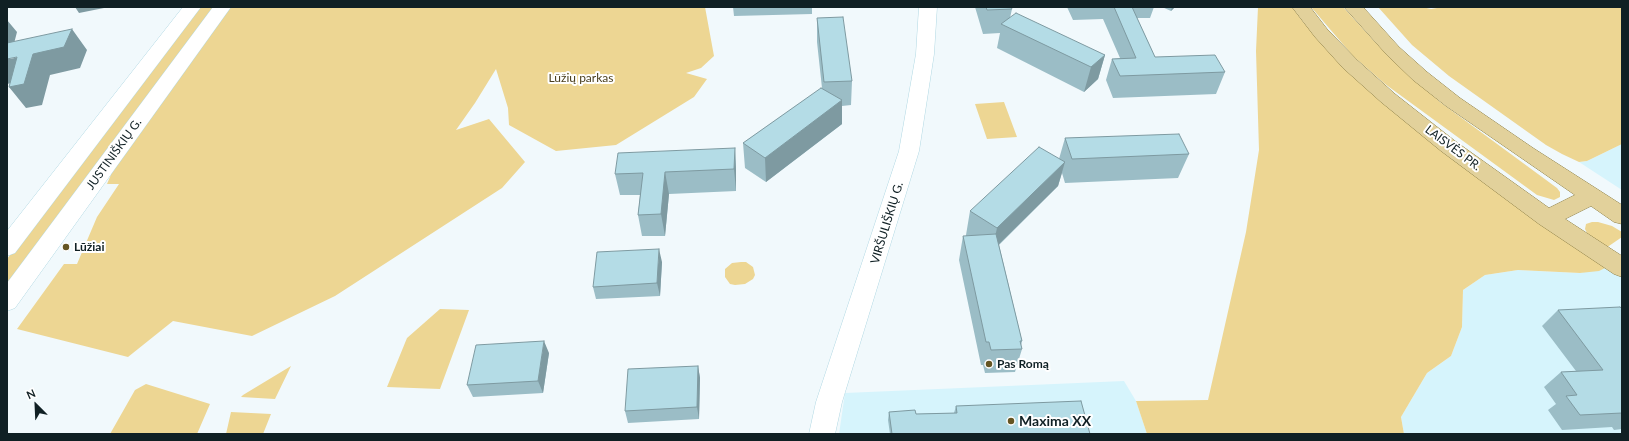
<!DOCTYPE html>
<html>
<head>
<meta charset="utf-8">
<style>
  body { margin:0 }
  #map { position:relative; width:1629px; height:441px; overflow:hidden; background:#f1f9fc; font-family:Lato,sans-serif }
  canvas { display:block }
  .frame { position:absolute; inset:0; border:8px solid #102024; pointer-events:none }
  .north { position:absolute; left:16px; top:385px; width:40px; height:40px; -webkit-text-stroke:3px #fff; paint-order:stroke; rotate:336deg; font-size:11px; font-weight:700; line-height:16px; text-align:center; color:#102024 }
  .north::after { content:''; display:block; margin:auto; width:14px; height:18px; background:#102024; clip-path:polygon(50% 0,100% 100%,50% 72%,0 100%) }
</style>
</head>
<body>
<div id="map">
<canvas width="1629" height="441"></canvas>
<div class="frame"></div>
<div class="north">N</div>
</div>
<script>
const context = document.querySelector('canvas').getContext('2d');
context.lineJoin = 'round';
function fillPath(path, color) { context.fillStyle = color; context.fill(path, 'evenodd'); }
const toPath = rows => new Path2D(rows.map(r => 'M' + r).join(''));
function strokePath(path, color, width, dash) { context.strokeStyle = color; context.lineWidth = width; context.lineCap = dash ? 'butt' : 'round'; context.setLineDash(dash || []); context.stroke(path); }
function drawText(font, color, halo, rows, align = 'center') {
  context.font = font + ' Lato,sans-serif'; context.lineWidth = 4; context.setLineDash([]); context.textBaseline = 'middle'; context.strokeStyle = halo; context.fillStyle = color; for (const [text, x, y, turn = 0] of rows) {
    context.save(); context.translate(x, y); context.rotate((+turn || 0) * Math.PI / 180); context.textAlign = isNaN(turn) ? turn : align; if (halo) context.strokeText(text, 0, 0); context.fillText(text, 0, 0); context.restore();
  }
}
fillPath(toPath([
  [1622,144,1622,190,1579,162,1587,161],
  [1609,266,1622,274,1622,434,1404,434,1401,417,1427,373,1451,356,1462,327,1463,290,1485,275,1518,270,1580,273],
  [1124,381,1136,401,1147,434,839,434,845,393]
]), '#d6f4fc');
fillPath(toPath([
  [200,7,214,7,7,286,7,259],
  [229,7,705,7,714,56,701,68,686,73,707,79,694,97,616,145,556,151,509,125,508,108,496,69,475,103,456,130,489,119,525,162,502,188,335,296,252,336,173,321,128,357,17,329,64,264,77,264,97,217,119,184,107,184,115,165],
  [1258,7,1292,7,1304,23,1331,52,1609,266,1599,271,1580,273,1518,270,1485,275,1463,290,1462,327,1451,356,1427,373,1401,417,1404,434,1147,434,1136,401,1208,400,1246,232,1259,150,1256,51],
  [1311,7,1343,7,1375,42,1440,102,1557,188,1560,192,1560,197,1554,200,1537,195,1385,84,1353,56],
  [1378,7,1422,7,1431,9,1443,7,1622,7,1622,144,1587,161,1579,162,1562,154,1546,145,1449,76,1412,45],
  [1004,102,1017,137,987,139,975,104],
  [1592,222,1598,222,1612,226,1622,232,1622,237,1606,248,1587,233,1585,229,1586,224],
  [741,262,746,262,753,267,755,275,753,279,745,284,735,285,730,284,725,277,725,269,732,263],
  [440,309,469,310,440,389,387,387,407,338],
  [291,366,275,399,241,397,243,395],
  [146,384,210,404,197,434,110,434,135,390],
  [231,412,271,414,263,434,226,434]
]), '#edd693');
const secondary = toPath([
  [183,7,201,7,15,253,7,256,7,231,183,7],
  [213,7,231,7,15,308,7,311,7,283,213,7],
  [919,7,937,7,934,54,919,151,842,402,835,434,809,434,816,402,899,151,916,54,919,7]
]);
const primary = toPath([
  [1292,7,1310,7,1327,29,1357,60,1395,94,1455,141,1549,208,1575,195,1446,106,1413,80,1387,55,1344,7,1363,7,1399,47,1427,72,1460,98,1533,148,1622,205,1622,224,1614,222,1591,206,1565,219,1622,256,1622,277,1614,274,1539,224,1441,151,1381,102,1343,68,1315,37,1292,7]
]);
strokePath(secondary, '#b0d8e3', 1);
strokePath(primary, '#8c7f46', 1);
fillPath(secondary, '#fff');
fillPath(primary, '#e2d19b');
fillPath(toPath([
  [733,7,812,7,812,14,734,16],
  [975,7,1011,7,1012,9,1010,18,1105,55,1098,79,1084,92,997,48,1000,33,983,34],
  [1067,7,1154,7,1150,18,1137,18,1155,57,1225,72,1216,94,1113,98,1106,80,1112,59,1120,58,1103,19,1073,20],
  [1162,7,1175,7,1171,11],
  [817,18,852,81,851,105,842,106,842,124,766,182,745,168,743,143,822,88,817,42],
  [1065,138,1189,154,1178,178,1065,183,1062,173,1058,186,999,245,1022,341,1021,346,1022,349,1015,372,985,373,983,365,981,365,959,260,963,236,966,236,966,235,970,211,1059,159],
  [735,148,736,170,736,191,669,194,665,236,642,236,638,215,640,195,620,195,615,174],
  [662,262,660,296,596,299,593,287],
  [1622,309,1622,429,1614,430,1612,427,1562,430,1548,410,1556,404,1544,387,1561,372,1576,371,1542,326,1558,310],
  [549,353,543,393,473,397,467,385],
  [698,366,700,378,699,419,628,423,625,411],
  [956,406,1090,434,890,434,888,420,889,412,916,414,954,413]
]), '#9bbdc6');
fillPath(toPath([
  [75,7,109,7,79,13],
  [1172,7,1175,7,1171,11],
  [7,20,17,32,10,59,33,54,72,29,87,50,80,68,50,75,42,105,26,108,9,87,25,80,7,84],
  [1105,55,1098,79,1084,92,1091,67],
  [842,100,842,124,766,182,765,158],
  [735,148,736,170,736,191,734,169],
  [1065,162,1058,186,992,251,997,228],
  [665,172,669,194,665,236,661,214],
  [659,249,662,262,660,296,657,283],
  [544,341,549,353,543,393,538,381],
  [698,366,700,378,699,419,697,407]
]), '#7e9aa1');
const building = toPath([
  [986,7,1011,7,1012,9,987,10,986,7],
  [1114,7,1132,7,1155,57,1215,55,1225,72,1120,76,1112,59,1136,58,1114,7],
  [1016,13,1105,55,1091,67,1001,24,1016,13],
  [843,17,852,81,824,82,817,18,843,17],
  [72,29,64,47,33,54,24,84,9,87,17,57,7,59,7,43,72,29],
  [821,88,842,100,765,158,743,143,821,88],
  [1179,134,1189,154,1072,159,1065,138,1179,134],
  [1039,147,1065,162,997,228,970,211,1039,147],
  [735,148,734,169,665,172,661,214,638,215,643,173,615,174,618,153,735,148],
  [996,234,1022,341,1020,341,1022,349,991,350,989,342,986,342,963,236,996,234],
  [659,249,657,283,593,287,597,252,659,249],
  [1620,307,1622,309,1622,413,1580,415,1566,396,1577,395,1561,372,1603,370,1558,310,1620,307],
  [544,341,538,381,467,385,476,345,544,341],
  [698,366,697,407,625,411,628,369,698,366],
  [1081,401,1090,434,892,434,889,412,915,410,916,414,957,413,956,406,1081,401]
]);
fillPath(building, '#b4dce6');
strokePath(building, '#7e9aa1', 1);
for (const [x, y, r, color] of [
  [66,247,4,"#655522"],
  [989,364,4,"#655522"],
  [1011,421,4,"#655522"]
]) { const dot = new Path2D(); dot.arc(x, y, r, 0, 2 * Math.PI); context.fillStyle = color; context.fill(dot); strokePath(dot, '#fff', 1.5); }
drawText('12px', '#493e1c', '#fff', [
  ["Lūžių parkas",581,78]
]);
drawText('12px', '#102024', '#fff', [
  ["LAISVĖS PR.",1453,148,37],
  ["JUSTINIŠKIŲ G.",114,154,-54],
  ["VIRŠULIŠKIŲ G.",887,223,-73]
]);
drawText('bold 12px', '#102024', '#fff', [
  ["Lūžiai",74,247],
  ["Pas Romą",997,364]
], 'left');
drawText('bold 14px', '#102024', '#fff', [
  ["Maxima XX",1019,421]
], 'left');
</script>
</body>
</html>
